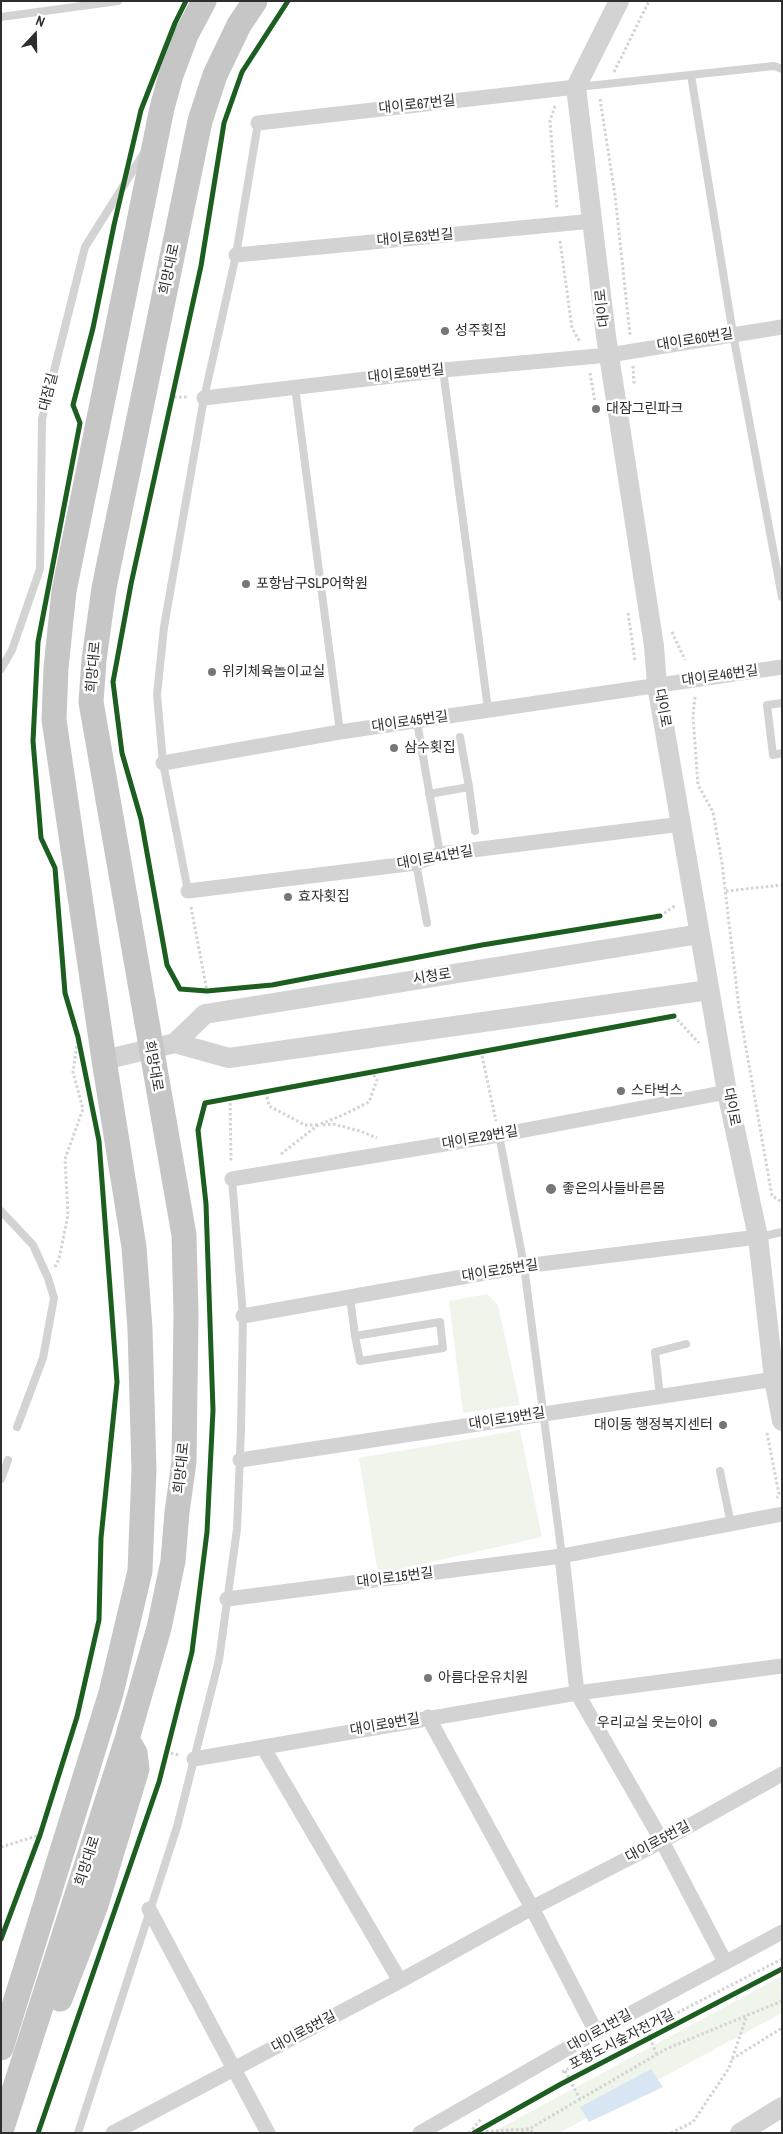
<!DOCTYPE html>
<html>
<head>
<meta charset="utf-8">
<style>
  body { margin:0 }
  #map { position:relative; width:783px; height:2134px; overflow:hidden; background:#fff; font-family:"Archivo Narrow",sans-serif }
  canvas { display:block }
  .frame { position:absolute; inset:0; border:2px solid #2e2e2e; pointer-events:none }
  .north { position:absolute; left:10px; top:10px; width:50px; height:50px; -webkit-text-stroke:4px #fff; paint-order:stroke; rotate:21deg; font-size:14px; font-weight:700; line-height:20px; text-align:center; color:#2e2e2e }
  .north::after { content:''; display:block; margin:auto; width:18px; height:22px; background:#2e2e2e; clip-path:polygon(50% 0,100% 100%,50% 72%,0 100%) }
</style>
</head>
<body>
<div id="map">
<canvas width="783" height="2134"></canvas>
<div class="frame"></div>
<div class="north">N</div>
</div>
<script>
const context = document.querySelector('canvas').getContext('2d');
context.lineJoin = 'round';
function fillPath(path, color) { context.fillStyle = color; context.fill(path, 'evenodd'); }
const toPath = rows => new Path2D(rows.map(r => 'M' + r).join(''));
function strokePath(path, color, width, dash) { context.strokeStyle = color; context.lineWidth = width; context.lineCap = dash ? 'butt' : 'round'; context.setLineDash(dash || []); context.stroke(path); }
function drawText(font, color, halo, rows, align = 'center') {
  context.font = font + ' "Archivo Narrow","Noto Sans KR",sans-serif'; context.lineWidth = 5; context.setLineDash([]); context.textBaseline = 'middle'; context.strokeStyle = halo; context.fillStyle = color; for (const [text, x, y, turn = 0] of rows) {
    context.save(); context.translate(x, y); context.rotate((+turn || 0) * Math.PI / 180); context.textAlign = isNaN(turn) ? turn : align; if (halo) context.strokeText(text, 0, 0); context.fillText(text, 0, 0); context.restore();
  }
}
fillPath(toPath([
  [487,1294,498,1305,520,1405,463,1413,449,1301],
  [520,1430,542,1537,378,1574,359,1458],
  [782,1976,782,2013,559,2133,491,2133]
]), '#f0f5eb');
fillPath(toPath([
  [651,2069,663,2087,589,2122,580,2107]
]), '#d7e6f2');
strokePath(toPath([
  [614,72,649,1],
  [600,99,615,195,630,335],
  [555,106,550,121,557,208],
  [560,241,572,328,580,342],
  [633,366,634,384],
  [590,373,595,402],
  [174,397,188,397],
  [628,613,635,661],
  [672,632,685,660],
  [695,697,693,716,698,785,713,812,722,863,739,1008,772,1196,782,1202],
  [726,891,782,885],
  [191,907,207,991],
  [660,916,676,905],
  [674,1016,699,1043],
  [481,1051,496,1121],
  [266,1092,269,1106,305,1125,317,1125],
  [230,1098,231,1163],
  [323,1125,333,1124,360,1131,377,1138],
  [281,1154,318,1125,343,1115,369,1102,377,1080,371,1071],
  [55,1267,59,1259,68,1215,65,1159,83,1109,73,1072,78,1037],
  [767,1433,779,1494,777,1498],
  [166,1752,179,1755],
  [1,1847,40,1835],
  [646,2029,657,2055],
  [732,2059,782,2028],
  [565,2071,580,2099],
  [562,2072,782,1959],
  [476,2132,528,2129,535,2133],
  [469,2133,482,2118],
  [522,2133,668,2048,782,2001],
  [671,2133,693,2122,729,2068,747,2015]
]), '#d3d3d3', 3, [2.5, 2.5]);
strokePath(toPath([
  [1,17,118,1],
  [691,75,733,334,782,597],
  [578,87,774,66,782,69],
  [443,370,488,709],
  [295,387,340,732],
  [1,669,12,650,40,569,42,419,85,247,144,153],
  [782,703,767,705,773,755,782,753],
  [417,722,440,854],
  [469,787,475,831],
  [429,794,469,787,460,737],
  [416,863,427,923],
  [188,891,163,763,157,695,164,627,204,398,236,255,258,123],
  [499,1135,524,1266,562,1556],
  [1,1211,33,1245,48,1278,54,1298,43,1358,17,1427],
  [760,1237,782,1232],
  [350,1297,355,1336,360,1361,443,1348,440,1322,355,1336],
  [660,1396,655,1352,686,1344],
  [720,1471,731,1524],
  [1,1479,8,1460],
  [78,2133,177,1827,219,1660,237,1529,241,1430,243,1316,232,1179]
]), '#d3d3d3', 8);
strokePath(toPath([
  [258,123,576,87],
  [236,255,593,221],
  [204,398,443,370,609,355,782,327],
  [163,763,340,732,782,667],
  [188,891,416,863,440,854,682,824],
  [232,1179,499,1135,727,1092],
  [243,1316,524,1266,758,1237],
  [240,1460,782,1378],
  [562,1556,577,1693,662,1841,725,1962],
  [227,1599,562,1556,782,1514],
  [428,1717,532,1908,596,2032],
  [263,1747,400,1981],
  [194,1759,577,1693,782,1666],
  [149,1909,268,2133],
  [113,2133,400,1981,532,1908,662,1841,782,1774],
  [420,2133,596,2032,782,1932]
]), '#d3d3d3', 15);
strokePath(toPath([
  [619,1,576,87,606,336,654,646,657,685,727,1092,758,1237,774,1379,782,1421],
  [175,1043,229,1058,709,990],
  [104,1060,175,1043,205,1014,700,934],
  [740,2133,782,2107]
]), '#d3d3d3', 20);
strokePath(toPath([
  [60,1999,96,1905,137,1769,135,1753,127,1739],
  [1,2048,111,1693,140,1571,144,1470,140,1329,134,1247,104,1060,54,720,56,668,64,591,162,108,171,75,186,35,204,1],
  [1,2131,127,1739,159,1628,173,1561,177,1512,184,1462,186,1315,184,1235,91,702,94,660,104,588,200,121,215,75,239,25,255,1]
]), '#c6c6c6', 25);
strokePath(toPath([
  [288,1,242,72,224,123,201,266,131,584,113,682,122,753,141,819,167,965,180,989,207,991,272,985,482,945,660,916],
  [1,1939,40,1835,77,1717,99,1620,101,1538,117,1382,99,1141,78,1037,65,993,55,868,41,838,33,741,38,642,80,423,73,405,93,328,114,225,141,110,175,23,186,1],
  [38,2133,159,1782,192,1652,207,1532,213,1410,206,1204,198,1130,205,1103,674,1016],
  [474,2133,561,2084,782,1969]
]), '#1b5e20', 5);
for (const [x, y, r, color] of [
  [445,331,5,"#777"],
  [596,409,5,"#777"],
  [246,584,5,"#777"],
  [212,672,5,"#777"],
  [394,748,5,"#777"],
  [288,897,5,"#777"],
  [621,1091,5,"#777"],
  [551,1189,6,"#777"],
  [723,1425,5,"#777"],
  [428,1678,5,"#777"],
  [713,1723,5,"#777"]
]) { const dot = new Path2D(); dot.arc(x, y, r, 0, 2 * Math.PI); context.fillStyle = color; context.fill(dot); strokePath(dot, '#fff', 2); }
drawText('14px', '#2e2e2e', '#fff', [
  ["대이로67번길",417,105,-6],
  ["대이로63번길",415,238,-5],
  ["희망대로",170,269,-78],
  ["대이로",603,308,-96],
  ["대이로60번길",695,340,-9],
  ["대이로59번길",406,374,-6],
  ["대잠길",49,392,-76],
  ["희망대로",94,667,-85],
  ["대이로46번길",720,676,-8],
  ["대이로",662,708,80],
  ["대이로45번길",410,722,-8],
  ["대이로41번길",435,858,-10],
  ["시청로",432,977,-9],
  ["희망대로",153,1066,80],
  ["대이로",731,1107,79],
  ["대이로29번길",480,1138,-10],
  ["대이로25번길",500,1271,-9],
  ["대이로19번길",507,1419,-9],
  ["희망대로",182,1468,-84],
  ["대이로15번길",395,1578,-7],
  ["대이로9번길",385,1725,-10],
  ["대이로5번길",658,1842,-28],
  ["희망대로",88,1861,-72],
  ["대이로1번길",600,2031,-29],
  ["대이로5번길",304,2032,-28],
  ["포항도시숲자전거길",622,2040,-27]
]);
drawText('14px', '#2e2e2e', '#fff', [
  ["성주횟집",455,331],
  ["대잠그린파크",606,409],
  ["포항남구SLP어학원",256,584],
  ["위키체육놀이교실",222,672],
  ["삼수횟집",404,748],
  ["효자횟집",298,897],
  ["스타벅스",631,1091],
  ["좋은의사들바른몸",562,1189],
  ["대이동 행정복지센터",713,1425,"right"],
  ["아름다운유치원",438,1678],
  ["우리교실 웃는아이",703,1723,"right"]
], 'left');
</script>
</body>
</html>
